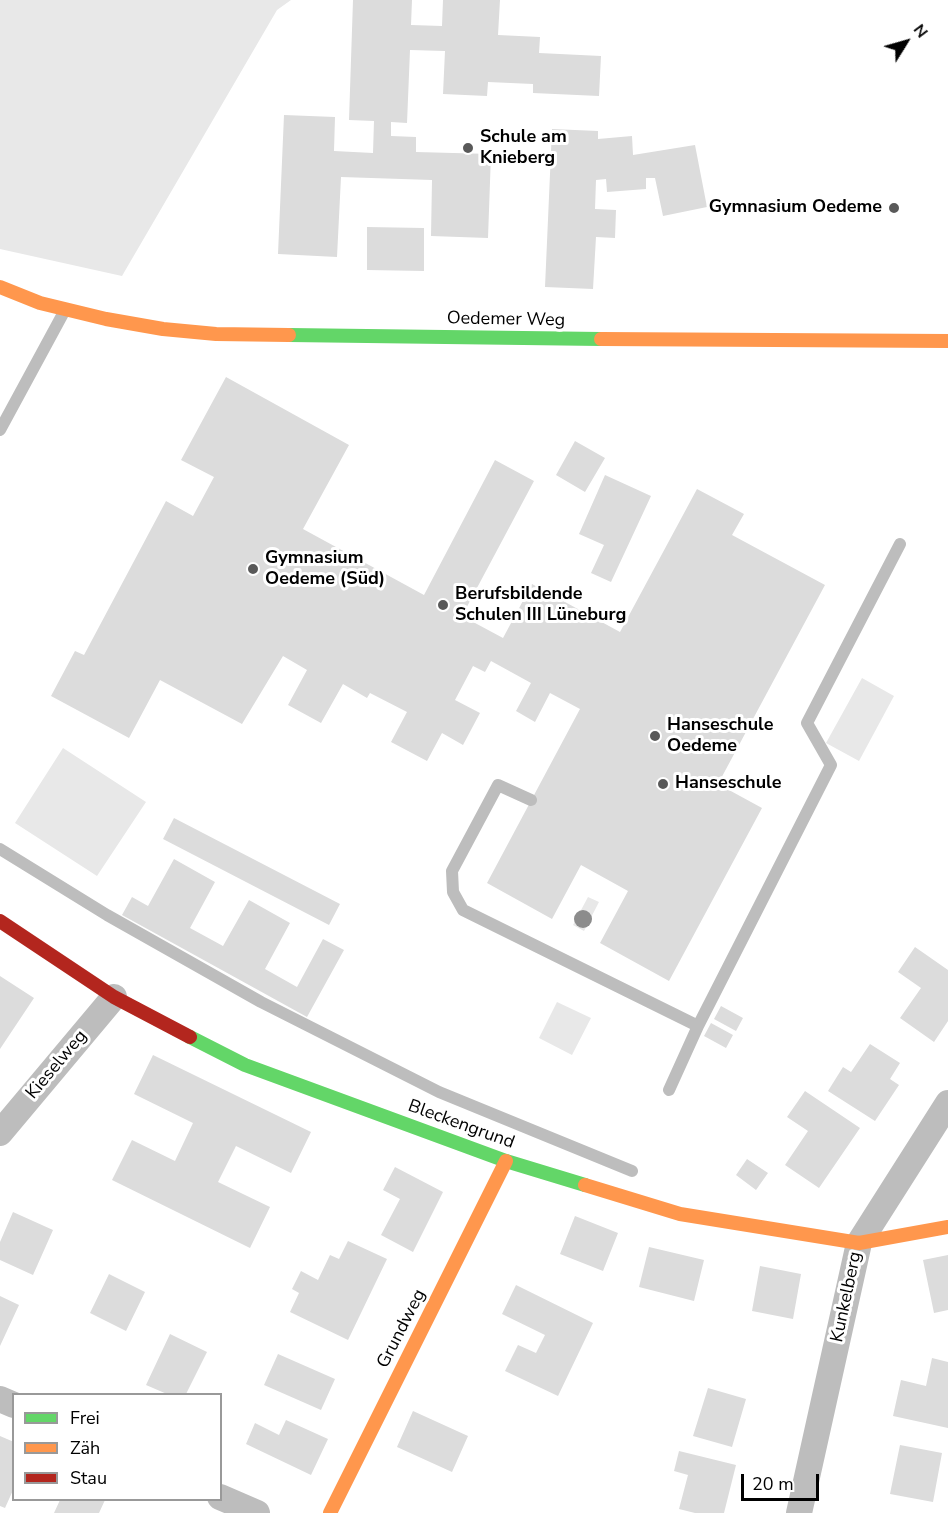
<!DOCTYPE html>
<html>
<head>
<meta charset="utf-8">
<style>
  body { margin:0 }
  #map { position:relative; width:948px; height:1513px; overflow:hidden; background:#fff; font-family:"Nunito Sans",sans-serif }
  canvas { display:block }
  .legend { position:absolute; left:12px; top:1393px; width:210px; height:108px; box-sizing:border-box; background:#fff; border:2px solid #999; margin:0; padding:8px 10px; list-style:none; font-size:18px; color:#000 }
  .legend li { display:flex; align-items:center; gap:12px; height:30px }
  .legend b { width:30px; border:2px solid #999 }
  .north { position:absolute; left:876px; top:12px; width:60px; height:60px; -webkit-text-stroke:4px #fff; paint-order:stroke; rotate:53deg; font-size:16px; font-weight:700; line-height:24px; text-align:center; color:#000 }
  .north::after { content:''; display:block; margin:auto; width:21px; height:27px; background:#000; clip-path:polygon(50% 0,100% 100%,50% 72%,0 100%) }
  .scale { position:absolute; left:741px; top:1474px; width:78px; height:27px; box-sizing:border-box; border:3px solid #000; border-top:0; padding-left:8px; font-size:18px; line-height:21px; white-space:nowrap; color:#000; -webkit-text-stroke:4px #fff; paint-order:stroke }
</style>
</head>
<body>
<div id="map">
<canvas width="948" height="1513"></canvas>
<ul class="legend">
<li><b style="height:8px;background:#63d668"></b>Frei</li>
<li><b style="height:8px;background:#ff974d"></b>Zäh</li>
<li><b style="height:8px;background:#b3261e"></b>Stau</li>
</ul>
<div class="north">N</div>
<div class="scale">20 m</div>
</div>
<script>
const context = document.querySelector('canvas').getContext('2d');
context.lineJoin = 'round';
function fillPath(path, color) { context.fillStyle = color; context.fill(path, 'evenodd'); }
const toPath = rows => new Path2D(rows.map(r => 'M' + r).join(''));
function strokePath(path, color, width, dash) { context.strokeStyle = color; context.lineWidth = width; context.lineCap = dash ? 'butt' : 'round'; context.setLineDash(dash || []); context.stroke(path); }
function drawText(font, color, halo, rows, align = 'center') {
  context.font = font + ' "Nunito Sans",sans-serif'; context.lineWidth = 6; context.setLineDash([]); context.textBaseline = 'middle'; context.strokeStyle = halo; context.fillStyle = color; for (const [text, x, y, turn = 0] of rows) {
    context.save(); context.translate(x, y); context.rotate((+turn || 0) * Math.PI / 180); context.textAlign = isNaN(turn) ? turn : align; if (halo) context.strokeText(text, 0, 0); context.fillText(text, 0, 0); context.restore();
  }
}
fillPath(toPath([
  [0,0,291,0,277,10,122,276,0,249],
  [862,678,894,696,859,761,826,743],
  [63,748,146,802,97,876,15,823],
  [588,897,599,902,584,931,573,925],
  [557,1002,591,1018,572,1055,539,1038]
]), '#e8e8e8');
fillPath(toPath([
  [353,0,412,0,411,25,442,26,443,0,500,0,498,35,540,37,539,53,601,56,599,96,533,93,533,84,488,82,487,96,443,94,445,51,410,50,407,123,391,122,391,136,416,137,416,152,491,154,488,238,431,236,432,180,341,177,337,257,278,254,284,115,335,117,334,151,373,153,374,121,349,120],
  [552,129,598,131,598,139,632,136,633,155,695,145,707,207,663,216,655,178,646,178,646,189,607,192,606,179,596,180,595,209,616,210,615,238,596,237,593,289,545,287],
  [367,227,424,228,424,271,367,270],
  [226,377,349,445,303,529,424,595,495,460,534,481,462,616,503,638,532,584,620,632,697,489,744,514,732,535,825,585,718,784,762,808,669,981,600,943,628,891,581,865,552,919,487,883,580,709,550,693,535,722,516,711,531,683,491,661,485,672,473,666,455,700,480,713,463,745,442,733,427,761,391,742,407,712,370,693,367,698,343,684,321,723,288,705,307,670,283,656,242,724,160,680,129,738,51,696,75,651,84,655,166,501,193,516,214,477,181,460],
  [575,441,605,458,585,492,556,475],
  [605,475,651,496,611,582,591,573,604,545,579,534],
  [174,818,340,904,329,925,163,839],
  [174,859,215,882,190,928,223,946,249,900,290,923,265,969,297,987,323,939,344,950,307,1017,122,915,132,897,148,906],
  [915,947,948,970,948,1021,934,1042,900,1018,921,988,898,972],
  [0,976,34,998,0,1049],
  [721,1006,743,1018,736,1031,714,1019],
  [711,1023,733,1035,726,1048,704,1036],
  [870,1044,900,1063,890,1079,899,1085,875,1121,828,1091,843,1067,851,1072],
  [153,1055,311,1132,291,1173,236,1146,218,1182,270,1207,250,1248,112,1180,132,1140,175,1161,193,1123,134,1094],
  [805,1091,860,1128,819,1188,785,1165,808,1131,787,1117],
  [747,1159,768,1173,756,1190,736,1175],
  [395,1167,443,1192,413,1252,381,1235,400,1199,383,1190],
  [13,1212,53,1230,33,1275,0,1260,0,1242],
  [575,1216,618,1233,603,1271,560,1254],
  [348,1241,387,1259,348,1340,290,1312,299,1293,292,1289,301,1271,318,1280,330,1255,339,1259],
  [649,1247,704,1260,694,1301,639,1287],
  [948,1255,948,1310,934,1313,923,1260],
  [760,1266,801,1274,793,1319,752,1311],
  [109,1274,145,1292,126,1331,90,1313],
  [516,1285,593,1323,558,1396,505,1371,518,1345,536,1353,545,1335,502,1314],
  [0,1296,19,1305,0,1346],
  [170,1334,207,1352,186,1394,167,1394,146,1385],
  [278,1354,335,1379,321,1410,264,1385],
  [932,1358,948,1362,948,1428,893,1416,901,1380,926,1386],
  [708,1388,746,1399,732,1447,693,1436],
  [413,1411,468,1436,452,1472,397,1447],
  [286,1420,328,1439,311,1475,246,1444,255,1423,279,1435],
  [0,1436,14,1442,14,1488,5,1508,0,1506],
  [900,1445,942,1453,933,1502,890,1494],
  [679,1451,736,1465,724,1513,695,1513,679,1509,688,1475,674,1471],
  [60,1500,105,1500,99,1513,54,1513]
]), '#dcdcdc');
strokePath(toPath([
  [0,430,65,310],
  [531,800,498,785,452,871,453,892,463,910,698,1026],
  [0,849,107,915,261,1002,439,1092,632,1171],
  [669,1090,698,1026,831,765,807,723,900,544]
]), '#bdbdbd', 12);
strokePath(toPath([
  [0,1133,114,997],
  [0,1399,14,1405],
  [220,1497,257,1513],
  [799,1513,859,1243,948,1103]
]), '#bdbdbd', 26);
strokePath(toPath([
  [289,335,601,339],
  [190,1037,245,1065,506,1161,585,1185]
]), '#63d668', 14);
strokePath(toPath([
  [0,287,40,303,106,319,163,329,216,334,289,335],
  [601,339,948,341],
  [585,1185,680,1214,859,1243,948,1227],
  [330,1513,506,1161]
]), '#ff974d', 14);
strokePath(toPath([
  [0,921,114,997,190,1037]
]), '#b3261e', 14);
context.fillStyle = '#8c8c8c';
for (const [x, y] of [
  [583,919]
]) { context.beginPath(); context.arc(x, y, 9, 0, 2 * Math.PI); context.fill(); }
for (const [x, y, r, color] of [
  [468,148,6,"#595959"],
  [894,208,6,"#595959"],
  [253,569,6,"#595959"],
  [443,605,6,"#595959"],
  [655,736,6,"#595959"],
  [663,784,6,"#595959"]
]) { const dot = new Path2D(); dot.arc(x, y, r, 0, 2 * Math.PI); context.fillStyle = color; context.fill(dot); strokePath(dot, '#fff', 2); }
drawText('bold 18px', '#000', '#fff', [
  ["Schule am",480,138],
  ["Knieberg",480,159],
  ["Gymnasium Oedeme",882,208,"right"],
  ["Gymnasium",265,559],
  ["Oedeme (Süd)",265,580],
  ["Berufsbildende",455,595],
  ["Schulen III Lüneburg",455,616],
  ["Hanseschule",667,726],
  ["Oedeme",667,747],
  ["Hanseschule",675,784]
], 'left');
drawText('18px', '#000', '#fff', [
  ["Oedemer Weg",506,320,1],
  ["Kieselweg",57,1065,-50],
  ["Bleckengrund",461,1125,20],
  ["Kunkelberg",847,1297,-78],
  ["Grundweg",402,1329,-63]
]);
</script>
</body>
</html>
